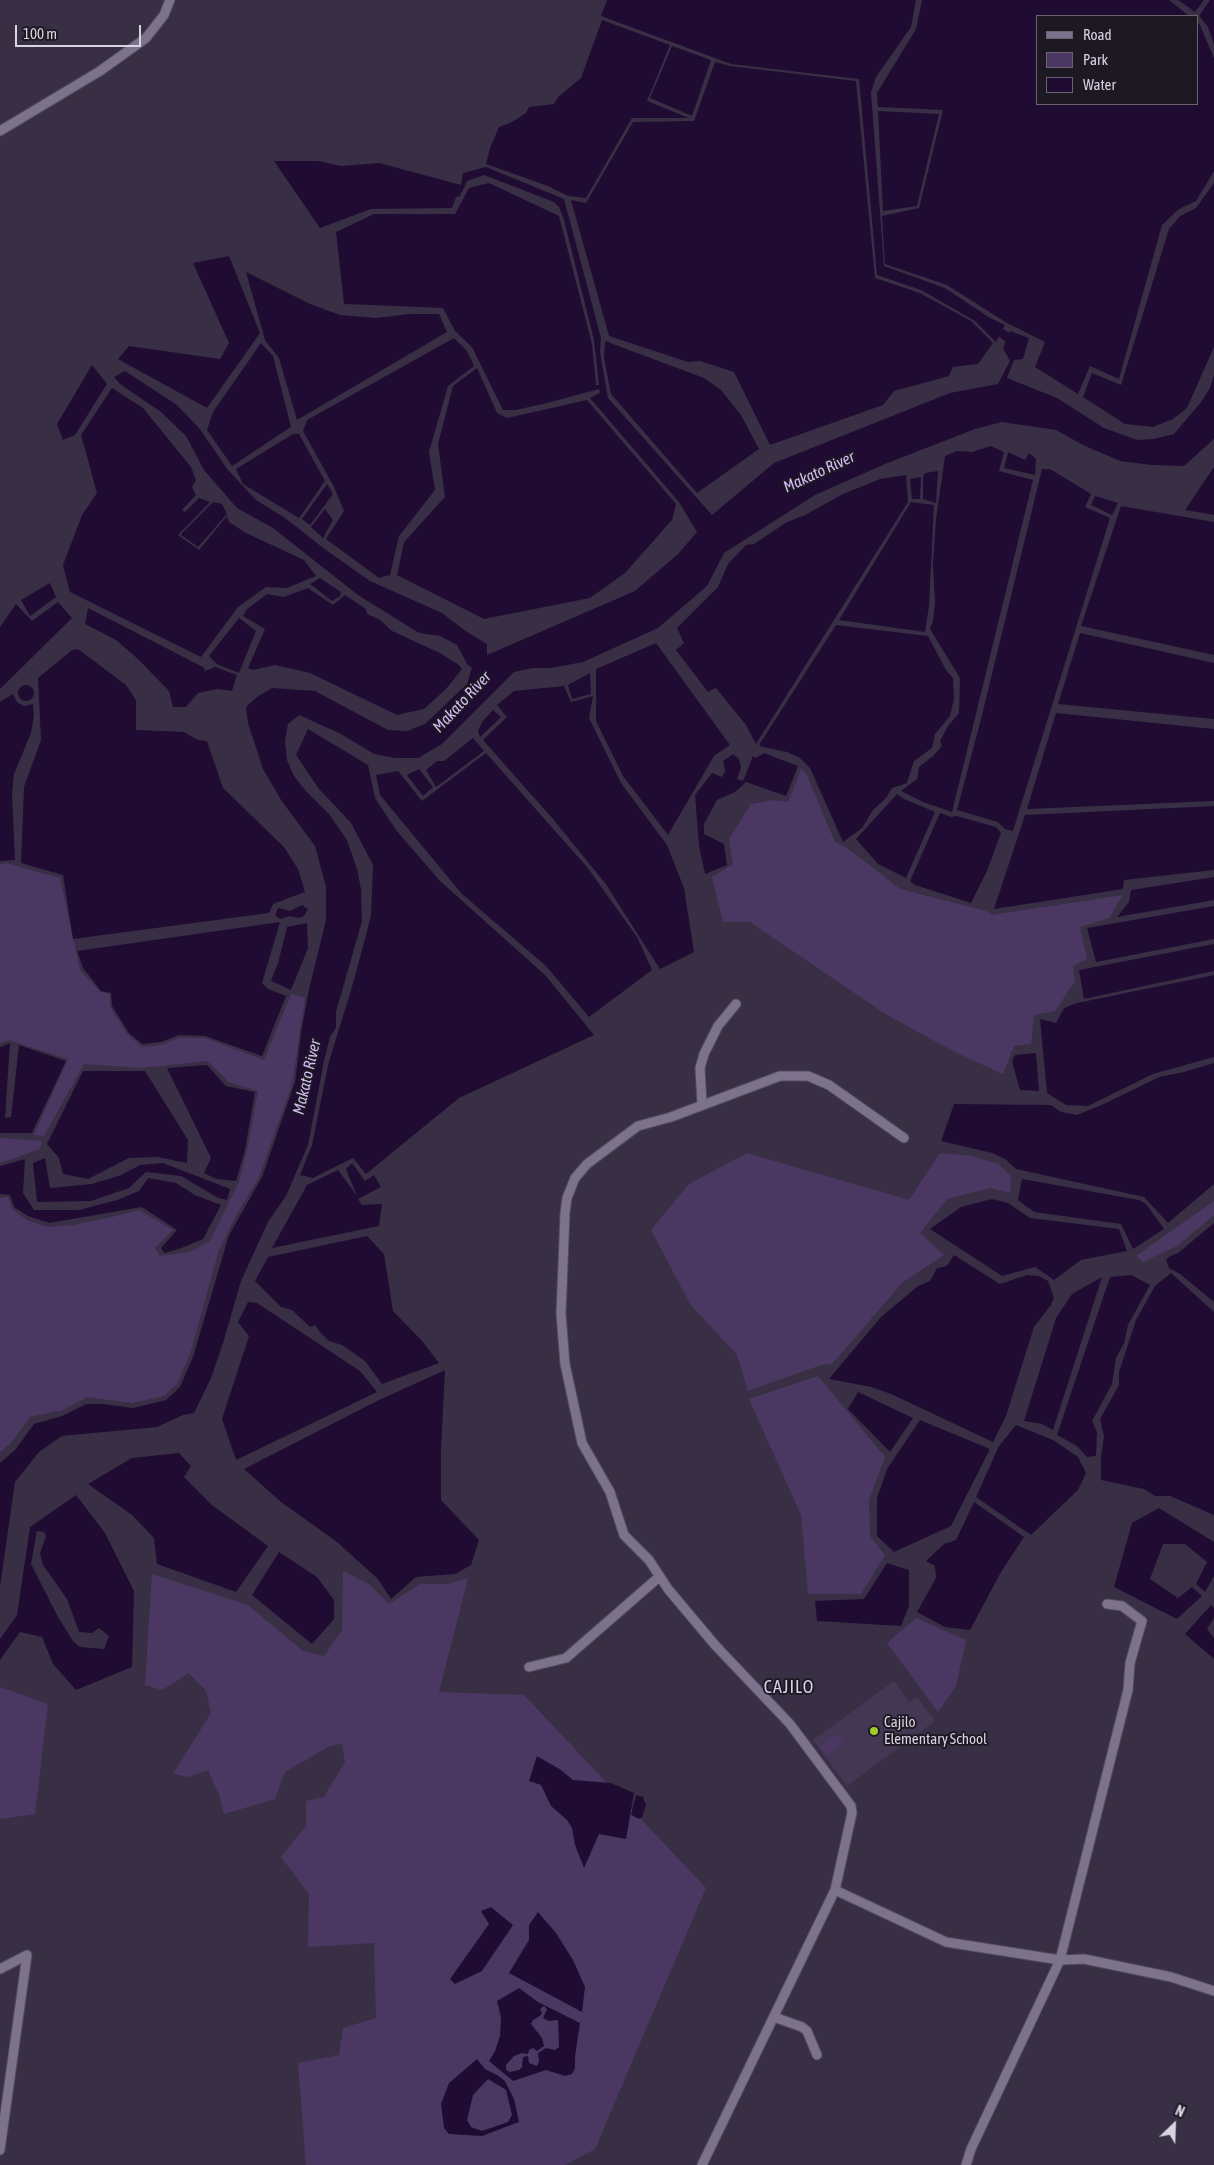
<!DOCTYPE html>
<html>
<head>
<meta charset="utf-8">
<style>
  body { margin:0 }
  #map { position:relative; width:1214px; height:2165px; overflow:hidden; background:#382f45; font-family:"Asap Condensed",sans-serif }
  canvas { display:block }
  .legend { position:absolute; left:1036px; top:15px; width:162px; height:90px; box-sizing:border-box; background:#1d1923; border:1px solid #68636f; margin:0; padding:6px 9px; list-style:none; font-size:15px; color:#d9d3e2 }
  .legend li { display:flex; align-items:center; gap:10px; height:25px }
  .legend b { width:25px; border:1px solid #68636f }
  .north { position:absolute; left:1149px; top:2100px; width:50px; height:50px; -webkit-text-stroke:4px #1d1923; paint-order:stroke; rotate:24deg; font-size:14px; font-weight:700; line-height:20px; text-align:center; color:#d9d3e2 }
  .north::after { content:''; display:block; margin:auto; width:18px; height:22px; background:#d9d3e2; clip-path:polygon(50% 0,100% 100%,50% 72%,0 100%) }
  .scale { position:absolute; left:15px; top:25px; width:126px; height:22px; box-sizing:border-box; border:2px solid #d9d3e2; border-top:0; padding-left:6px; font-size:15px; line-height:18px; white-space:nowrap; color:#d9d3e2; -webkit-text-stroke:4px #1d1923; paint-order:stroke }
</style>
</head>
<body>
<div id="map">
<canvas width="1214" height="2165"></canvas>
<ul class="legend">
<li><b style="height:6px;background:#7c728b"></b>Road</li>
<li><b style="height:14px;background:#4b3862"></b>Park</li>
<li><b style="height:14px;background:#200c33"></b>Water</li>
</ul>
<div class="north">N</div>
<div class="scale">100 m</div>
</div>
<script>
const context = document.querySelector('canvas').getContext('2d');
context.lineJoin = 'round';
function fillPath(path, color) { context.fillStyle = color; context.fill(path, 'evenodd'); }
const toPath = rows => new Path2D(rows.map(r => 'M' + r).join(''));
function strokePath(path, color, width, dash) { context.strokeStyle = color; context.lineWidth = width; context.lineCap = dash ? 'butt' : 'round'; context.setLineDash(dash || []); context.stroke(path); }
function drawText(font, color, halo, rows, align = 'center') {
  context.font = font + ' "Asap Condensed",sans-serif'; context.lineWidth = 4; context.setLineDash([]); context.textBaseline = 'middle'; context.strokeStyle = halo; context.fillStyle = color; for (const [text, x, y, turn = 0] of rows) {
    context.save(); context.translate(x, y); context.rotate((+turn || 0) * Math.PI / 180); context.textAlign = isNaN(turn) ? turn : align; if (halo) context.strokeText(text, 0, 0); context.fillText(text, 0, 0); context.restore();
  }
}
fillPath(toPath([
  [894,1681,909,1702,917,1697,935,1721,847,1786,813,1740]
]), '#443754');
fillPath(toPath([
  [801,769,806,773,835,842,850,850,900,889,986,911,992,915,1123,895,1109,918,1080,927,1087,959,1073,966,1075,981,1055,1011,1034,1015,1031,1044,1014,1046,1003,1074,957,1053,887,1015,750,922,723,922,712,877,733,864,729,839,751,804,773,800,788,802],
  [6,863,60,878,80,970,100,992,110,994,110,1007,127,1034,142,1047,161,1045,179,1038,205,1038,264,1060,291,994,305,998,292,1084,259,1177,232,1223,218,1253,191,1351,177,1384,164,1396,132,1403,87,1397,63,1410,30,1417,10,1444,0,1452,0,1198,8,1197,12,1209,27,1220,48,1227,73,1225,112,1217,139,1210,173,1230,155,1248,160,1256,190,1252,210,1241,239,1182,248,1147,258,1091,229,1082,207,1061,141,1068,84,1064,44,1136,34,1135,68,1059,8,1040,0,1043,0,864],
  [0,1138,42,1141,40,1149,0,1163],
  [747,1153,909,1200,940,1153,972,1156,998,1164,1011,1176,1010,1193,990,1188,947,1199,920,1233,944,1255,903,1282,832,1364,821,1365,748,1391,737,1355,690,1304,651,1230,689,1184],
  [1214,1201,1214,1215,1177,1246,1143,1262,1136,1256],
  [818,1376,885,1457,869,1500,870,1536,885,1555,861,1594,808,1594,801,1515,749,1399],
  [343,1571,369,1584,389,1604,420,1584,448,1584,468,1578,439,1692,524,1695,706,1888,595,2149,565,2165,306,2165,298,2063,339,2055,343,2028,376,2018,374,1943,308,1947,309,1894,281,1857,306,1826,306,1801,324,1797,345,1762,342,1743,328,1747,285,1772,275,1799,224,1814,220,1797,208,1770,189,1777,173,1774,211,1713,206,1691,189,1673,162,1690,145,1685,152,1574,248,1605,303,1651,324,1656,342,1630],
  [916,1618,966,1640,956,1686,938,1712,887,1643],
  [0,1687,48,1704,35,1814,0,1819],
  [837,1734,844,1742,827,1755,820,1747]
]), '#4b3862');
fillPath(toPath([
  [607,0,916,0,911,27,876,77,871,92,884,266,945,288,990,318,1005,325,996,342,975,321,921,290,877,275,859,79,731,64,601,16],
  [922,0,1169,0,1189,16,1038,16,1038,104,1198,104,1198,23,1200,25,1214,58,1214,171,1196,201,1179,209,1162,225,1119,379,1090,366,1078,394,1035,367,1045,342,1007,323,947,285,885,264,882,216,919,208,943,110,878,107,877,93,916,29],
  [1178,0,1204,0,1195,12],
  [1210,0,1214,0,1214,45,1208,27,1199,16],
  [602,20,670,45,647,101,689,118,632,118,586,198,568,196,548,186,486,164,490,148,499,127,512,122,526,113,529,107,554,104,558,97,581,78],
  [672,46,711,60,692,116,650,98],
  [715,62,730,66,856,81,875,278,920,293,971,321,993,343,978,364,953,367,949,376,894,391,883,405,770,445,734,372,700,361,688,362,609,336,571,200,586,203,633,122,694,121],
  [878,111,939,114,917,206,883,211],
  [274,161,318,161,341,166,379,163,461,185,463,173,486,167,564,199,601,338,600,352,608,398,712,515,774,463,950,393,998,384,1010,361,1003,348,1010,331,1029,338,1023,359,1014,360,1007,378,1057,398,1104,428,1137,440,1154,439,1174,434,1201,402,1210,388,1214,375,1214,439,1184,466,1152,465,1120,461,1083,445,1056,430,1002,422,975,429,885,464,815,495,724,553,707,586,658,628,583,662,551,668,533,668,514,672,442,744,418,758,395,758,374,754,341,734,299,715,288,724,285,741,287,760,294,776,305,790,329,814,347,840,357,869,361,889,362,921,336,1012,336,1028,330,1037,324,1061,308,1145,286,1196,268,1222,241,1281,224,1340,211,1378,194,1413,183,1415,157,1427,62,1436,39,1452,15,1482,0,1587,0,1463,15,1450,34,1424,62,1416,86,1404,104,1404,133,1408,166,1400,180,1387,193,1357,229,1235,262,1177,295,1082,301,1033,309,989,326,920,326,887,315,846,281,800,263,769,248,723,246,707,257,697,272,688,315,691,388,730,407,731,425,724,467,684,472,668,467,664,457,645,440,636,419,633,358,595,273,528,237,508,204,470,186,436,161,412,120,384,114,377,125,371,177,405,199,428,228,470,256,500,285,518,326,550,370,581,442,613,467,632,487,644,487,655,635,591,678,554,697,532,679,502,590,398,600,393,599,389,547,403,516,410,503,410,472,347,455,331,443,308,344,304,336,232,374,214,455,214,469,188,489,183,559,216,592,344,596,385,599,385,594,340,564,220,559,207,554,202,484,175,467,181,460,196,456,197,452,208,371,209,320,228],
  [1214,183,1214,347,1187,408,1173,419,1153,427,1125,424,1083,397,1092,373,1121,385,1169,229,1180,216,1196,208],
  [229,256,260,333,207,408,118,359,129,346,220,359,229,343,193,263],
  [246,272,310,304,340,315,376,318,409,314,439,314,447,332,297,420,279,358,265,340],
  [454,338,467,351,474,366,448,386,429,452,435,490,399,536,390,575,379,578,326,539,344,511,334,487,303,431,307,420],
  [605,341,704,378,721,390,741,415,759,449,697,493,611,394,604,358],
  [261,343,273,356,291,427,232,466,207,430,213,412],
  [92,365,107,384,75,435,63,440,57,424],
  [477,368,497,413,507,418,587,400,676,504,672,520,625,573,590,598,484,619,397,575,404,542,445,497,438,444,453,386],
  [112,388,143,408,191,467,196,480,192,487,196,495,182,510,185,512,199,498,210,502,178,535,199,550,227,516,229,522,246,533,304,560,316,576,287,588,266,587,238,607,201,657,70,592,63,565,82,515,97,493,81,435],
  [293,434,299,434,325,481,299,518,243,484,236,469],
  [991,446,1004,452,999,471,1033,480,952,812,923,802,901,791,917,779,919,767,933,756,942,746,940,741,948,726,959,713,960,678,930,629,933,621,935,603,933,563,936,519,945,456,957,451,972,452],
  [1008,452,1025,460,1029,453,1036,459,1035,475,1004,468],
  [1214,467,1214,515,1185,510],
  [1042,469,1050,469,1091,494,1085,507,1110,518,1013,831,1005,829,998,822,957,810,982,715],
  [938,471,936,503,923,499,923,476,925,473],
  [906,475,908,502,756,744,746,725,716,688,708,692,676,650,684,643,677,628,718,587,728,564,746,545,754,544,787,522,805,515,843,494,880,479],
  [921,477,920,499,912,499,910,479],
  [327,484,333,494,310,525,302,519],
  [1095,496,1118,503,1112,515,1091,505],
  [213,502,222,504,227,514,198,547,181,535,182,533],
  [911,502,934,505,929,606,925,632,839,620],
  [1121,506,1214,522,1214,655,1081,626],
  [325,509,333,520,323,538,311,527],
  [320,578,341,592,340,596,332,601,310,584],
  [50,583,56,597,30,616,21,600],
  [308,588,333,605,345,595,366,609,367,614,379,619,392,631,440,653,459,665,462,669,446,689,424,709,397,715,310,673,275,665,253,670,248,668,265,629,243,616,246,610,267,594,284,597],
  [58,602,72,618,0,689,0,627,16,604,32,621],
  [88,608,203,667,205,671,215,667,237,675,232,691,217,689,198,693,186,707,173,707,169,691,138,659,116,640,85,624],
  [239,618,256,631,239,673,217,664,209,656],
  [836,625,928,636,946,670,953,678,954,699,950,716,935,734,932,748,914,761,907,783,892,788,886,798,873,810,862,828,843,842,810,768,800,758,787,752,763,747,759,745],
  [1080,633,1214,663,1214,719,1058,704],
  [656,643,730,745,714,756,668,835,623,776,596,721,596,669],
  [78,649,126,685,136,700,136,730,184,732,198,740,207,741,223,788,284,847,298,869,305,892,273,904,269,913,73,939,63,875,21,863,24,787,41,740,38,678,72,650],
  [590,673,591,694,572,699,568,685],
  '18 693a8 8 0 1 1 16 0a8 8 0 1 1-16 0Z',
  [564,686,571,702,593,696,589,718,621,783,667,845,684,888,694,952,660,969,605,883,553,819,483,740,507,717,497,705,514,691],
  [13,694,17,702,24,706,33,704,34,716,31,733,14,774,12,794,15,860,0,861,0,702],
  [493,710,501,717,480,737,478,731,482,722],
  [1056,713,1214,729,1214,801,1027,809],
  [308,729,368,765,375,798,396,830,440,881,545,975,594,1035,459,1098,366,1174,353,1158,313,1178,300,1175,312,1145,328,1065,354,980,371,916,373,865,351,823,319,789,296,755],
  [473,738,484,751,436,787,426,770,437,761,444,761],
  [486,753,587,867,637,937,652,970,589,1017,546,966,462,894,380,795,376,775,398,771,422,801],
  [764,753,798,766,786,796,746,782,735,792,717,800,704,824,704,834,724,844,727,865,705,874,699,846,695,795,712,773,722,777,725,771,723,761,733,754,739,759,741,768,737,779,743,781,753,756,756,758],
  [419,769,433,787,423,796,407,775],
  [897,794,904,799,935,812,906,878,878,864,856,839],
  [1214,806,1214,870,1124,880,1123,889,994,909,1025,815],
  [940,813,951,817,957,816,996,827,1001,833,987,871,971,903,915,885,910,881],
  [1214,877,1214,900,1117,917,1129,902,1131,890],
  [302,905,308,909,304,916,299,918,290,916,280,919,275,915,278,908,290,911],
  [1214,906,1214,939,1096,962,1087,928],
  [280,922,262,983,268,989,286,996,262,1056,205,1036,179,1035,161,1042,142,1044,129,1033,112,1006,111,993,101,991,83,968,77,951],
  [307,923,308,948,291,990,271,981,278,963,287,927],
  [1214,944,1214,971,1084,999,1079,970],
  [1214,975,1214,1057,1153,1074,1088,1106,1066,1105,1047,1093,1040,1019,1056,1023,1064,1008,1077,1003],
  [10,1043,5,1118,11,1117,19,1045,66,1061,32,1133,0,1133,0,1047],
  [1036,1053,1039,1091,1020,1090,1012,1061,1015,1055],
  [1214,1063,1214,1184,1168,1223,1144,1197,1016,1169,1005,1159,992,1153,941,1141,954,1104,1051,1105,1061,1112,1077,1115,1104,1104,1159,1077,1184,1072],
  [207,1065,226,1086,255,1092,245,1150,236,1181,216,1179,204,1173,211,1158,167,1068],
  [83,1071,145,1071,188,1140,187,1163,157,1157,129,1158,88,1179,63,1174,59,1158,47,1144],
  [45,1158,50,1188,92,1184,121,1175,140,1165,163,1163,230,1189,227,1200,218,1198,181,1176,146,1172,129,1188,91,1201,37,1202,33,1163],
  [25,1159,23,1193,34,1210,79,1210,117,1200,139,1191,148,1178,176,1183,195,1195,221,1205,203,1239,179,1249,164,1253,161,1248,177,1230,142,1207,49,1223,28,1216,14,1207,10,1195,0,1194,0,1166],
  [352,1163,365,1181,374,1175,381,1187,358,1199,362,1205,382,1204,379,1226,272,1248,307,1185,338,1170,357,1196,346,1169],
  [1022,1179,1139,1200,1146,1204,1164,1229,1133,1249,1121,1224,1034,1212,1018,1200],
  [992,1199,1008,1203,1030,1218,1119,1229,1127,1251,1081,1260,1054,1280,1035,1267,1002,1276,930,1229,961,1207],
  [1214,1223,1214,1302,1180,1274,1169,1268,1166,1260,1170,1256,1178,1253],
  [367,1236,384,1254,393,1311,423,1342,439,1363,382,1384,365,1361,342,1345,329,1341,320,1332,315,1325,310,1327,292,1310,281,1307,255,1281,268,1257],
  [954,1255,1000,1284,1027,1275,1039,1276,1048,1281,1054,1298,1051,1305,1034,1327,1006,1416,993,1442,891,1394,871,1387,829,1379,881,1317,918,1286,930,1281,937,1268,947,1266],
  [1171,1273,1214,1312,1214,1515,1170,1496,1155,1496,1144,1489,1101,1480,1101,1457,1104,1436,1100,1419,1119,1385,1119,1372,1136,1320,1155,1286],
  [1131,1275,1150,1285,1128,1325,1124,1343,1116,1358,1112,1384,1092,1421,1097,1432,1096,1456,1087,1457,1077,1446,1057,1435,1110,1277],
  [1102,1277,1053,1430,1042,1424,1024,1421,1056,1318,1072,1294],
  [248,1302,257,1303,360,1371,377,1392,236,1460,222,1419,249,1336,238,1322],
  [445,1370,441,1449,441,1500,479,1540,471,1565,455,1574,416,1577,391,1599,378,1579,337,1542,281,1502,244,1469,377,1401],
  [858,1392,913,1418,890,1452,848,1409],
  [920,1420,990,1449,951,1526,894,1552,877,1536,877,1498,887,1469],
  [1016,1425,1053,1440,1078,1457,1086,1473,1078,1490,1031,1535,976,1497,999,1446],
  [179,1453,191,1466,184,1477,212,1505,268,1546,236,1592,157,1564,154,1538,132,1515,88,1484,132,1458],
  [76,1495,105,1533,134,1591,132,1667,76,1690,53,1664,42,1637,20,1632,0,1660,0,1639,17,1615,30,1527],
  [37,1531,44,1532,46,1536,40,1553,43,1565,67,1599,79,1632,92,1633,99,1628,109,1636,104,1649,80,1647,73,1641,58,1617,31,1564],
  [974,1502,1024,1537,1001,1572,970,1630,945,1627,917,1612,936,1578,935,1566,926,1561,944,1544,956,1540],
  [1159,1508,1214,1542,1214,1576,1205,1592,1196,1584,1207,1562,1185,1544,1163,1544,1150,1579,1178,1598,1192,1587,1202,1596,1177,1619,1114,1587,1132,1523],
  [279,1552,317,1577,334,1600,334,1619,312,1644,252,1595],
  [887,1563,909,1570,909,1606,901,1626,817,1621,815,1601,864,1599],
  [1211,1605,1214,1608,1214,1618,1207,1629,1214,1638,1214,1659,1185,1634],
  [537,1756,561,1770,573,1780,611,1783,634,1793,626,1839,599,1834,584,1868,575,1845,572,1828,567,1820,551,1806,541,1785,529,1781],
  [636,1795,643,1797,646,1805,642,1817,639,1819,631,1815],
  [491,1907,513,1925,482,1971,455,1984,450,1979,489,1924,481,1911],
  [538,1912,556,1933,573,1960,585,1987,582,2012,509,1973,529,1940,529,1925],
  [519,1988,538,2002,580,2023,575,2057,575,2068,572,2074,565,2076,546,2070,513,2081,489,2061,495,2051,500,2036,501,2017,497,2001],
  [544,2006,547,2009,543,2018,549,2021,558,2020,559,2047,555,2050,546,2048,538,2053,539,2061,537,2066,529,2063,528,2056,523,2057,522,2067,519,2070,510,2072,506,2070,506,2065,514,2056,522,2053,528,2054,529,2050,533,2048,537,2051,544,2046,542,2038,531,2024,533,2020,540,2016,542,2013,540,2009],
  [477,2059,485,2069,497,2075,505,2081,514,2099,519,2122,482,2136,449,2134,444,2128,441,2104,449,2083],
  [488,2079,506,2090,512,2115,508,2122,482,2131,471,2127,467,2120,473,2095]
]), '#200c33');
strokePath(toPath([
  [992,326,1015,343]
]), '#200c33', 9);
const minor = toPath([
  [0,131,100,71,146,38,164,15,170,0],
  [702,1104,700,1068,704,1054,718,1026,736,1004],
  [529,1667,566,1658,659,1577],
  [835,1890,852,1813,851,1806,790,1724,715,1645,668,1589,649,1560,624,1535,610,1492,582,1443,565,1364,561,1314,565,1213,567,1198,575,1178,587,1164,638,1126,671,1117,780,1076,808,1076,829,1085,904,1138],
  [0,1969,27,1955],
  [774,2017,802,2027,807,2031,817,2055],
  [0,2150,27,1955],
  [702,2165,835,1890,946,1942,1060,1960,1084,1959,1171,1977,1214,1991],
  [966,2165,971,2149,1060,1960,1128,1690,1130,1663,1142,1621,1122,1606,1107,1604]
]);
strokePath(minor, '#544b5e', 11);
strokePath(minor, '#7c728b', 9);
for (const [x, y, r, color] of [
  [874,1731,5,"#9fca2d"]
]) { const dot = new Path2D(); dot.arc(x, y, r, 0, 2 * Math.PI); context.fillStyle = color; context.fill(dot); strokePath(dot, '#1d1923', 2); }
drawText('15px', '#d9d3e2', '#1d1923', [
  ["Cajilo",884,1722],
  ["Elementary School",884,1739]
], 'left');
drawText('italic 16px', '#d5bcf6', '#1d1923', [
  ["Makato River",819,472,-25],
  ["Makato River",462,702,-47],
  ["Makato River",307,1077,-77]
]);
context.letterSpacing = '1px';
drawText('18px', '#d8cce9', '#1d1923', [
  ["CAJILO",789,1687]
]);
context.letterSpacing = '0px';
</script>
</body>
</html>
